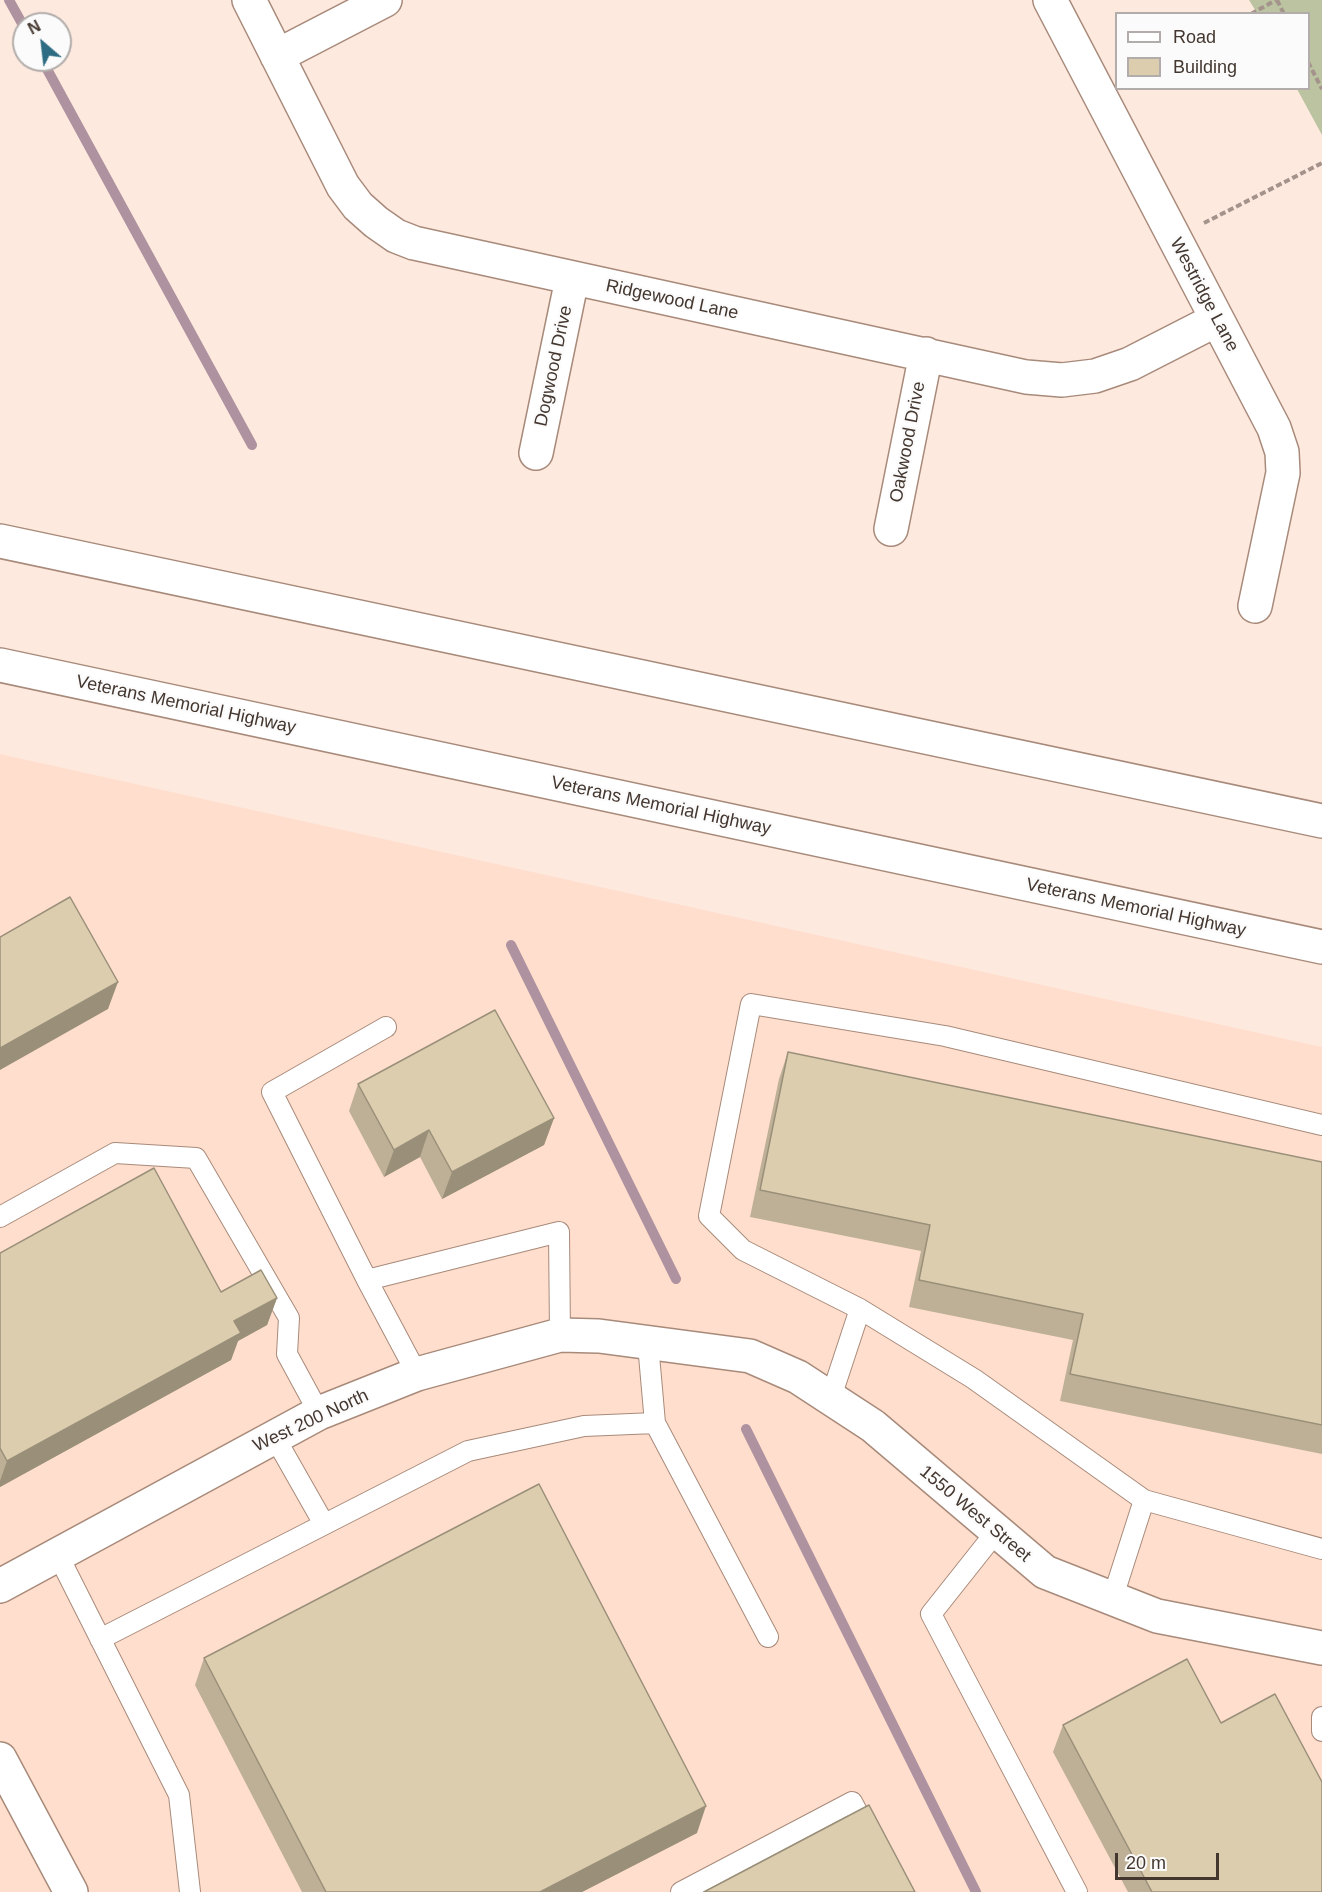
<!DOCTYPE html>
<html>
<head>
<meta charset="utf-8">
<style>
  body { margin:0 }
  #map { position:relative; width:1322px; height:1892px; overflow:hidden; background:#fee9df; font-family:Helvetica,sans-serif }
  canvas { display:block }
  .legend { position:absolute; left:1115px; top:12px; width:195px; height:78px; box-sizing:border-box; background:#fbfbfb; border:2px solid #b2adaa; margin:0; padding:8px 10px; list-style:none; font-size:18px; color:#443730 }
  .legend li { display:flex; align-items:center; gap:12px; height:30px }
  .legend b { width:30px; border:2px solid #b2adaa }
  .north { position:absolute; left:12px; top:12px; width:60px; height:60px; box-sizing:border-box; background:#fbfbfb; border:2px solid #b2adaa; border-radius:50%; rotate:332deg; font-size:16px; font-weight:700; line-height:24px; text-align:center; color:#443730 }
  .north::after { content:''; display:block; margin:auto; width:21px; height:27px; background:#2d6c82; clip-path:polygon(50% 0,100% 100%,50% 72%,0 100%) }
  .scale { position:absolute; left:1115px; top:1853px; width:104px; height:27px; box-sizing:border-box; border:3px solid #443730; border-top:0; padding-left:8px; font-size:18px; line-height:21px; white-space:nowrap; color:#443730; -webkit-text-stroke:4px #fbfbfb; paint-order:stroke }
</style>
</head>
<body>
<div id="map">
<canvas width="1322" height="1892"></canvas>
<ul class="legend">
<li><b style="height:8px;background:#fff"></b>Road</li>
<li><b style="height:16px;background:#dccdaf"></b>Building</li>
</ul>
<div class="north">N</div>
<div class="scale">20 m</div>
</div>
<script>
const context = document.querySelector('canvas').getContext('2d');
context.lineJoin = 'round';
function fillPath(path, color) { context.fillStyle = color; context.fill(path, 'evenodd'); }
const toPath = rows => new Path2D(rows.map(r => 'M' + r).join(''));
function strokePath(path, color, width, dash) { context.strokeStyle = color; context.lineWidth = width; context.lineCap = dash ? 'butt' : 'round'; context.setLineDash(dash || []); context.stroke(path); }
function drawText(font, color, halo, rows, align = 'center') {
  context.font = font + ' Helvetica,sans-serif'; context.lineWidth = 4.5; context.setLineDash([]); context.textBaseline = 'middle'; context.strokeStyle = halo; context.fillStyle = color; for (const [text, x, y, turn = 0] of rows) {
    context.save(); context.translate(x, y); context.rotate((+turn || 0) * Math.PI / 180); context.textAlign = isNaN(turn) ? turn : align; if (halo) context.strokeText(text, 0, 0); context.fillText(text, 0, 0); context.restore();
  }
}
fillPath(toPath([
  [0,754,1322,1047,1322,1892,0,1892]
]), '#ffdecd');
fillPath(toPath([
  [1249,0,1322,0,1322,135,1297,89,1308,88,1308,14,1257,13]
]), '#bbc3a1');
strokePath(toPath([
  [9,0,24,27],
  [42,60,252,445],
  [511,945,676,1279],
  [746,1429,976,1892]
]), '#ae929f', 10);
const service = toPath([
  [386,1027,272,1092,367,1280,559,1232,560,1335],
  [0,1217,115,1153,196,1158,289,1318,287,1354,319,1413],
  [367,1280,417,1374],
  [860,1309,974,1379,1144,1500,1112,1600],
  [831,1397,860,1309,743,1250,709,1216,751,1004,945,1036,1322,1125],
  [655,1423,768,1637],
  [274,1436,324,1524],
  [1144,1500,1322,1549],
  [996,1532,931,1614,1077,1892],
  [58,1555,179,1795,190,1892],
  [100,1639,468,1451,584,1426,655,1423,648,1344],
  [1322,1717,1322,1731],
  [681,1892,852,1802,869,1834]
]);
const minor = toPath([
  [249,0,343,186,358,206,376,222,396,236,414,243,1026,377,1062,380,1095,376,1130,364,1216,320],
  [1050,0,1274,428,1282,452,1283,473,1255,606],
  [277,56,385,0],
  [536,453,572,279],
  [891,529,926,354],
  [0,1586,319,1413,417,1374,560,1335,599,1336,750,1356,798,1377,873,1426,1045,1572,1157,1616,1322,1648],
  [0,1759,71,1892]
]);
const motorway = toPath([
  [0,541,1322,821],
  [0,665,1322,947]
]);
strokePath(service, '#a88a7a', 22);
strokePath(minor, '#a88a7a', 36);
strokePath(motorway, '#a88a7a', 36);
strokePath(toPath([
  [1277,0,1284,14],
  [1251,14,1276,0],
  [1308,62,1322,89],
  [1204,223,1322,163]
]), '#a4938a', 4, [6, 3]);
strokePath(service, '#fff', 20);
strokePath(minor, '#fff', 33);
strokePath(motorway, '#fff', 33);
fillPath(toPath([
  [788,1052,1322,1162,1322,1454,1060,1401,1073,1340,909,1307,921,1251,750,1217,779,1079],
  [358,1084,554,1118,544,1145,442,1199,420,1157,384,1177,349,1111],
  [0,1253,221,1292,277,1298,267,1325,238,1341,231,1360,0,1487],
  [204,1658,697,1833,582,1892,302,1892,195,1685],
  [1221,1723,1322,1892,1128,1892,1053,1752,1063,1725]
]), '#bdb096');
fillPath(toPath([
  [118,982,108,1009,0,1070,0,1048],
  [554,1118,544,1145,442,1199,452,1172],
  [429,1130,420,1157,384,1177,394,1150],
  [277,1298,267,1325,238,1341,231,1360,0,1487,0,1481,7,1461,234,1321],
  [706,1806,697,1833,582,1892,540,1892]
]), '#9a907a');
const building = toPath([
  [70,897,118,982,0,1048,0,937,70,897],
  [495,1010,554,1118,452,1172,429,1130,394,1150,358,1084,495,1010],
  [788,1052,1322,1162,1322,1425,1070,1374,1083,1314,919,1280,930,1225,760,1190,788,1052],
  [154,1168,221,1292,261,1270,277,1298,234,1321,241,1333,7,1461,0,1448,0,1253,154,1168],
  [539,1484,706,1806,540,1892,326,1892,204,1658,539,1484],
  [1187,1659,1221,1723,1275,1694,1322,1782,1322,1892,1152,1892,1063,1725,1187,1659],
  [869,1805,915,1892,704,1892,869,1805]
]);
fillPath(building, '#dccdaf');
strokePath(building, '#9a907a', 1.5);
drawText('18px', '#443730', '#fbfbfb', [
  ["Westridge Lane",1204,295,62],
  ["Ridgewood Lane",672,300,12],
  ["Dogwood Drive",554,366,-78],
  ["Oakwood Drive",908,442,-79],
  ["Veterans Memorial Highway",186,705,12],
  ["Veterans Memorial Highway",661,806,12],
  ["Veterans Memorial Highway",1136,908,12],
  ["West 200 North",311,1421,-25],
  ["1550 West Street",975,1514,40]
]);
</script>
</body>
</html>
